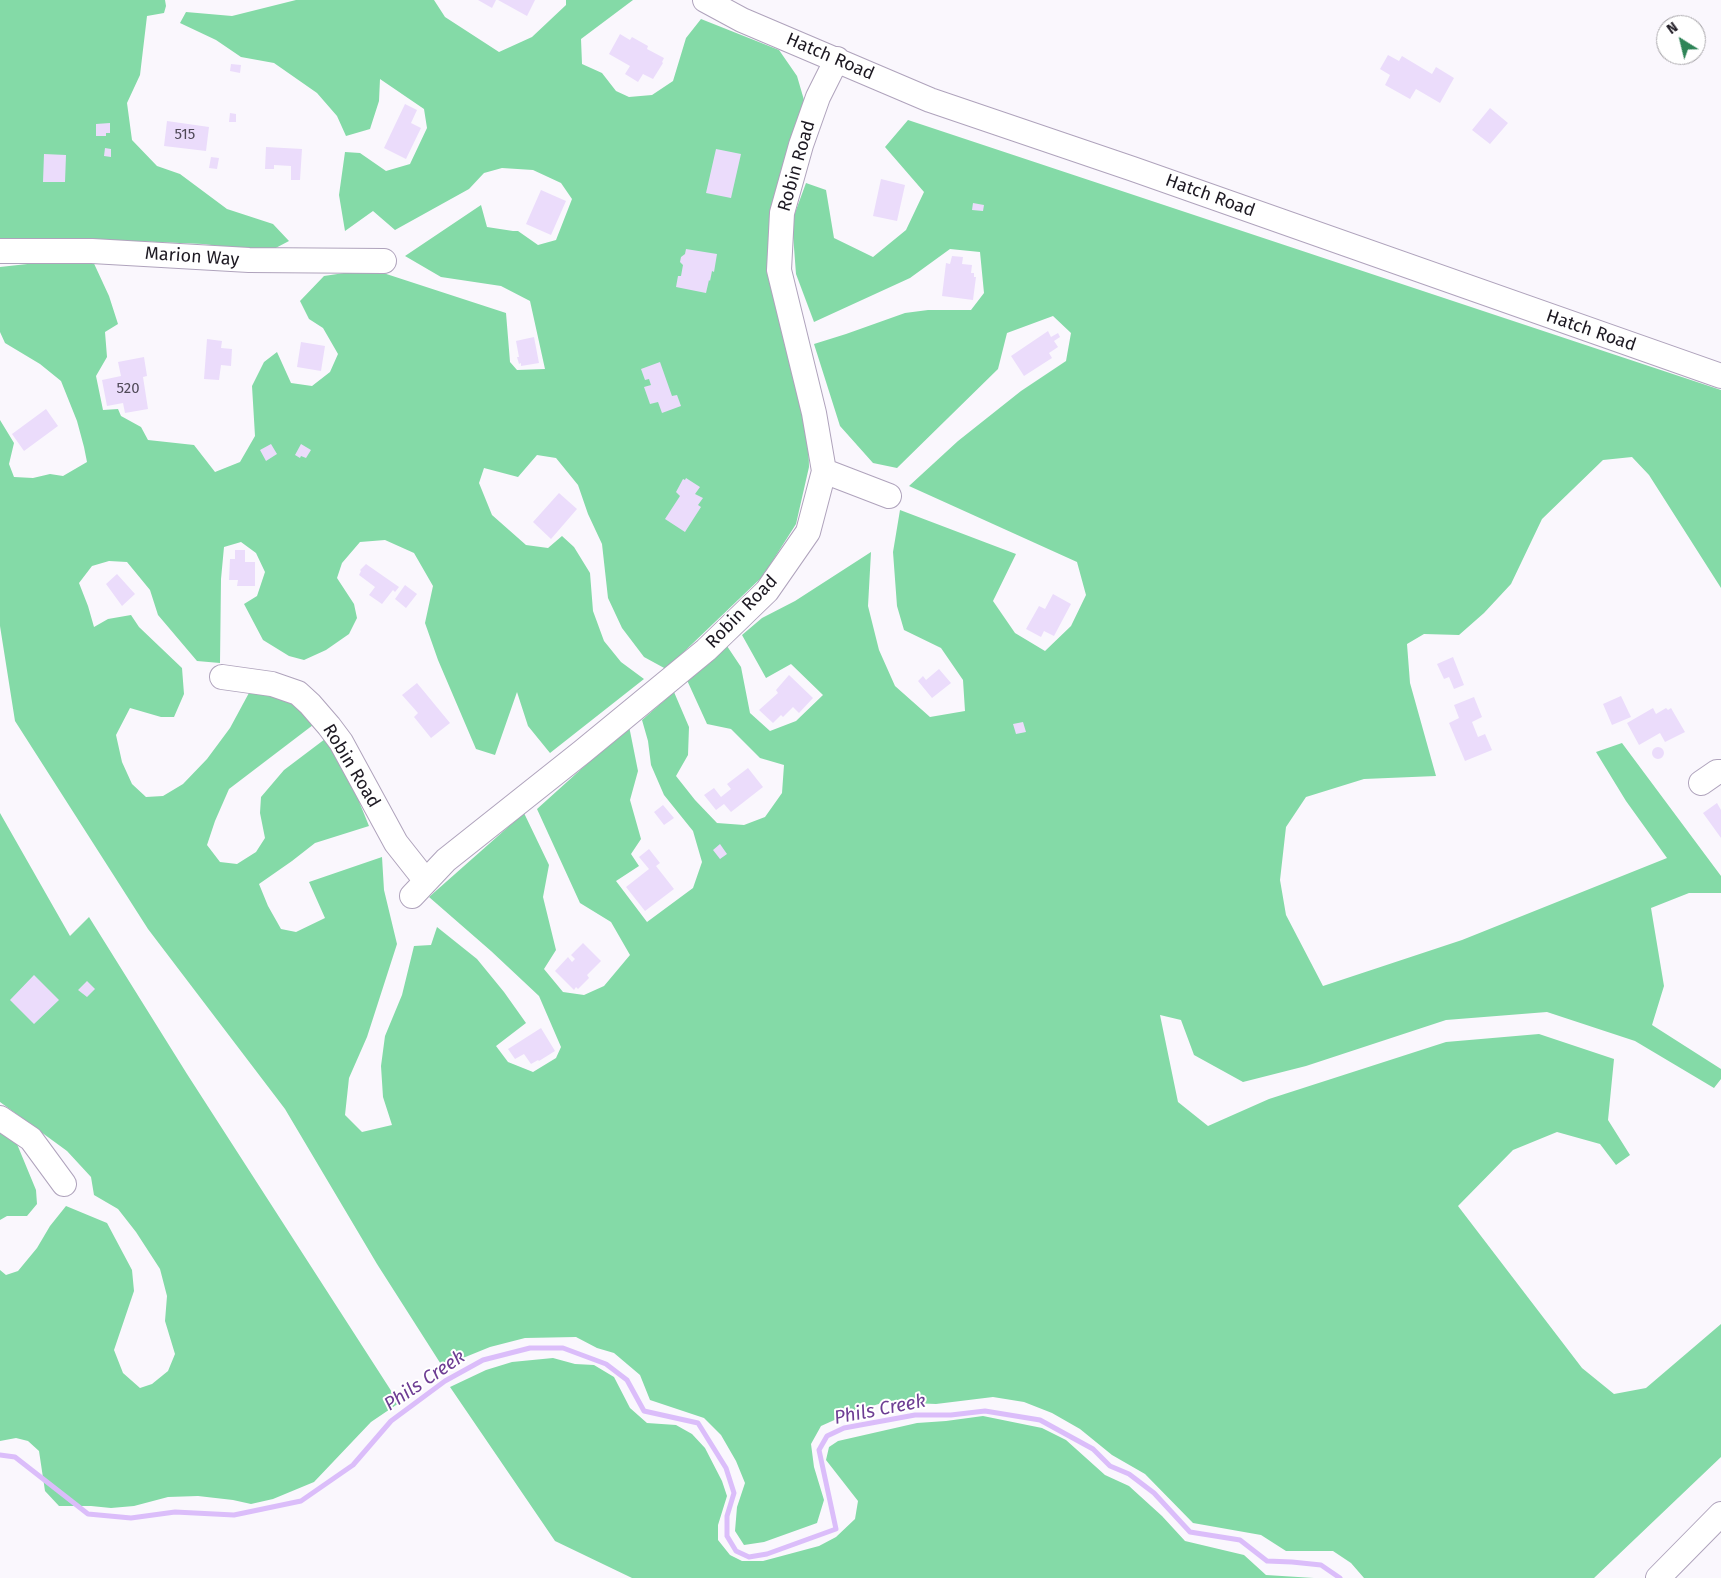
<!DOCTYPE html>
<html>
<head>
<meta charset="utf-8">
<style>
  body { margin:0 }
  #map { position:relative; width:1721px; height:1578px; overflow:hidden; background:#faf7fd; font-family:"Fira Sans",sans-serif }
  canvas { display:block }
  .north { position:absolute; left:1656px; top:15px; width:50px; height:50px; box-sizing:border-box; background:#fff; border:1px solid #a5a3a7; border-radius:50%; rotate:324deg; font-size:14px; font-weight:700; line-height:20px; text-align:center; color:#1d1922 }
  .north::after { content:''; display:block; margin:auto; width:18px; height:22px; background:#2e8457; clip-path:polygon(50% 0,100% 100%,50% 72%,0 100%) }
</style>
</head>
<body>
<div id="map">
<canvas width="1721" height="1578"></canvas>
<div class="north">N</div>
</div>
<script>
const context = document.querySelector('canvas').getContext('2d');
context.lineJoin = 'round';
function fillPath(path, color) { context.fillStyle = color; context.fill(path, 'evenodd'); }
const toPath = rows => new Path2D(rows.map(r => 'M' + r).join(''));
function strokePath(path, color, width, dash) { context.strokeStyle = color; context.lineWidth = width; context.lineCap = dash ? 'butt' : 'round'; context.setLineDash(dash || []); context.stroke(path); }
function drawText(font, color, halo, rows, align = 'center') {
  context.font = font + ' "Fira Sans",sans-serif'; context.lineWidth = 4; context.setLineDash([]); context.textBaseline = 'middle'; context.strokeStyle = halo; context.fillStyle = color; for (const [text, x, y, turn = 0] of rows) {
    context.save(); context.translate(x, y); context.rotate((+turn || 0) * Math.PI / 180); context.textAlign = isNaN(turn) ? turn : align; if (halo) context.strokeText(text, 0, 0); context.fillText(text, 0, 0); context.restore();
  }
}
fillPath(toPath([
  [0,0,165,0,166,6,164,13,147,16,140,75,127,103,132,140,157,166,180,174,227,209,273,224,289,241,268,252,203,244,88,239,0,244],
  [296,0,434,0,445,17,499,52,532,37,566,5,566,0,633,0,581,39,582,64,602,73,616,91,629,97,652,95,673,81,686,38,701,19,779,50,797,76,804,100,776,207,808,435,809,467,796,524,763,576,666,669,644,657,622,628,608,598,602,544,588,514,578,485,556,458,537,455,518,477,484,468,479,483,492,515,526,545,548,548,562,536,574,547,590,573,593,611,604,641,621,662,644,679,550,753,528,726,517,692,495,755,476,749,438,660,425,623,433,586,414,553,385,540,360,542,342,563,337,578,354,604,357,618,349,634,326,650,304,660,289,656,263,640,244,604,257,596,265,572,256,553,241,542,224,547,221,579,220,663,197,661,158,615,150,590,127,562,109,561,92,566,79,583,88,606,94,627,108,619,131,615,139,627,182,668,184,694,174,717,161,717,130,708,116,735,122,762,132,784,146,797,163,796,183,784,207,759,230,728,250,691,294,700,313,725,229,789,215,821,207,845,220,862,237,864,256,852,265,838,260,813,261,797,284,770,329,736,343,762,369,826,315,843,292,861,259,884,268,906,281,929,296,932,325,918,309,882,382,857,384,890,397,944,367,1037,349,1078,345,1115,362,1132,392,1125,383,1097,381,1066,385,1036,402,995,414,946,431,945,437,927,477,959,504,992,526,1023,496,1046,508,1062,533,1072,556,1058,561,1047,539,996,491,951,429,897,524,813,549,865,543,897,556,950,544,969,563,992,584,995,604,986,630,955,611,922,580,903,537,809,629,726,638,771,630,800,641,839,631,854,639,866,616,881,647,922,693,888,702,862,693,831,664,795,651,765,648,741,642,720,674,692,689,727,688,755,676,776,695,800,717,823,744,825,765,817,782,793,784,765,760,758,731,729,707,724,686,678,727,646,741,667,750,713,770,731,796,721,823,695,791,664,766,678,742,635,762,618,795,601,871,552,868,606,879,650,895,686,930,717,965,711,963,680,941,648,904,630,897,606,893,552,900,510,1016,554,993,601,1015,633,1045,651,1071,626,1086,595,1077,562,909,486,958,441,1021,391,1066,361,1071,333,1053,316,1007,333,998,369,897,468,873,463,840,426,814,344,846,334,905,313,928,310,971,310,984,293,980,252,950,249,910,278,814,322,796,274,792,221,806,183,826,190,834,238,873,257,906,230,924,192,885,147,908,120,1721,390,1721,588,1649,475,1632,457,1603,460,1542,519,1511,584,1484,613,1459,635,1424,634,1407,644,1410,683,1436,776,1364,779,1306,797,1286,827,1280,880,1286,915,1323,986,1462,940,1667,858,1626,801,1596,752,1622,743,1721,876,1721,893,1689,893,1651,908,1664,986,1652,1025,1721,1069,1721,1079,1714,1088,1635,1041,1547,1012,1446,1020,1306,1066,1243,1082,1194,1055,1181,1020,1160,1015,1178,1102,1208,1126,1269,1099,1446,1042,1539,1034,1614,1059,1608,1120,1630,1155,1616,1165,1600,1144,1557,1132,1513,1150,1458,1206,1582,1368,1614,1394,1646,1388,1721,1324,1721,1457,1594,1578,1364,1578,1351,1563,1333,1551,1286,1551,1261,1535,1193,1523,1145,1474,1112,1455,1080,1429,1052,1413,1024,1402,993,1397,936,1404,885,1402,850,1413,821,1426,811,1444,814,1467,824,1500,817,1523,764,1542,744,1545,735,1531,737,1507,745,1483,736,1461,721,1435,704,1418,650,1400,640,1375,614,1353,597,1348,576,1337,525,1338,490,1347,458,1360,444,1369,377,1264,285,1109,148,929,15,721,0,626,0,420,14,443,9,464,14,477,33,478,50,474,63,476,87,462,84,447,77,421,61,381,40,364,5,343,0,332,0,267,91,257,109,296,118,324,105,332,107,357,96,376,103,410,118,409,121,416,141,427,148,440,194,445,215,472,240,462,255,436,252,386,264,362,277,352,291,383,312,386,330,372,338,354,323,328,309,319,300,301,324,276,371,269,506,313,510,362,517,370,545,369,530,301,501,286,441,277,405,256,481,205,487,227,513,231,518,231,538,245,556,240,572,199,561,183,533,170,502,168,484,173,469,189,395,230,373,211,345,231,339,195,345,152,360,153,386,171,410,164,427,128,424,109,380,79,379,101,370,129,346,136,337,116,317,93,274,63,241,57,216,40,180,23,186,12,232,16],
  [0,813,70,936,89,917,187,1074,399,1403,371,1422,314,1482,273,1499,251,1504,233,1500,198,1496,168,1497,134,1506,111,1508,91,1506,59,1506,45,1491,39,1451,28,1441,16,1438,0,1441,0,1270,6,1275,18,1271,37,1248,50,1226,66,1206,107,1223,132,1270,134,1291,114,1350,123,1373,140,1388,152,1384,168,1371,175,1354,165,1321,167,1296,160,1269,136,1232,118,1209,94,1195,91,1177,67,1151,0,1102],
  [0,1129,17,1144,36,1190,37,1204,27,1216,7,1216,0,1220],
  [553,1358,575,1364,594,1365,614,1377,630,1408,647,1423,676,1425,692,1434,705,1448,722,1481,727,1496,718,1525,718,1540,730,1555,742,1561,763,1561,819,1546,836,1537,855,1519,858,1501,826,1460,829,1447,838,1441,917,1423,946,1421,983,1416,1042,1428,1066,1440,1105,1475,1129,1486,1162,1516,1185,1541,1244,1555,1266,1575,1314,1578,632,1578,555,1541,450,1387,486,1370,512,1362]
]), '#84daa7');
strokePath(toPath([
  [0,1455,15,1457,88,1514,131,1518,175,1512,234,1515,301,1501,353,1465,391,1421,445,1381,483,1360,530,1348,563,1348,606,1364,627,1380,644,1411,698,1423,726,1468,734,1493,727,1516,727,1536,736,1551,749,1557,767,1554,836,1529,819,1450,827,1436,844,1428,915,1415,951,1415,985,1411,1040,1420,1093,1449,1110,1466,1129,1474,1154,1493,1190,1532,1240,1540,1267,1561,1292,1562,1321,1565,1340,1578]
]), '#dbbdfa', 5);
fillPath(toPath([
  [478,0,496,0,492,8],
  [498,0,535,0,527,16],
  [620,34,630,40,632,37,648,46,647,49,664,58,662,62,663,63,653,79,643,74,638,82,625,74,630,66,609,54],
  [1388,55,1399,61,1402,56,1432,74,1436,67,1454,78,1440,103,1416,89,1410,99,1385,85,1390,75,1380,69],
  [231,64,241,65,240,73,230,71],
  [405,104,417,110,411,123,421,128,406,159,384,148],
  [1490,108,1508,123,1490,144,1472,130],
  [230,113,236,114,236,122,229,122],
  [167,121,209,127,206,151,164,146],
  [110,123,110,133,106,133,106,136,96,136,96,124],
  [266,147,302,149,300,180,291,180,291,166,274,165,274,169,265,169],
  [105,148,111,149,111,157,104,156],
  [716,149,741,154,731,198,706,193],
  [44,154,66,155,65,182,43,182],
  [211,157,219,158,217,169,209,168],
  [881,179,905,185,897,221,873,216],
  [541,190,566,201,551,235,526,224],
  [973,203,984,205,983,211,972,210],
  [686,249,717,254,714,272,712,271,710,281,709,280,706,293,676,287,678,276,681,276,683,265,680,262,681,257,685,254],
  [952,256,963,257,962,264,972,265,971,273,974,273,974,277,976,277,973,300,942,296,946,263,950,264],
  [1048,331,1051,337,1058,333,1060,337,1054,341,1058,347,1049,353,1052,358,1024,376,1011,356],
  [534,337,539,363,521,366,521,363,519,364,517,357,519,357,516,341],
  [207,339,222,341,221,348,232,349,231,366,221,365,219,380,204,379],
  [301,342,325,346,321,371,297,367],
  [144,357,147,376,143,377,148,409,125,413,123,403,107,406,102,380,121,376,118,362],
  [660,362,672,396,677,395,681,406,662,413,658,402,650,404,644,387,651,385,649,379,645,380,641,369],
  [46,409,58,426,24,451,12,434],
  [271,444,277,454,266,461,260,450],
  [301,444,311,450,306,458,301,456,300,458,295,455],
  [686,478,700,487,695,494,703,498,698,505,701,507,685,532,665,519,680,496,676,492,683,479,685,480],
  [559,493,577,509,551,539,533,522],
  [235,550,245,550,245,562,255,562,255,586,237,586,238,580,229,580,230,559,235,559],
  [366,564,399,587,395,592,393,590,382,604,369,595,375,587,359,575,361,571,360,570],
  [117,574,135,594,122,606,106,584],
  [405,585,417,594,406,608,395,599],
  [1053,594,1071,604,1054,636,1044,631,1041,637,1026,629,1039,606,1045,609],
  [1453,657,1464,685,1454,689,1449,677,1444,679,1437,664],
  [939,669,951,683,932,698,918,681,923,676,926,680],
  [789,675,813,698,799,713,793,707,783,717,781,715,773,723,759,710,778,693,776,690],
  [417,683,450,723,431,738,414,717,418,713,402,695],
  [1621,696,1631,717,1612,725,1603,704],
  [1474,697,1482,717,1472,722,1478,737,1485,734,1492,750,1465,761,1449,723,1459,718,1454,705],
  [1653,708,1656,714,1666,708,1668,710,1671,708,1685,732,1665,742,1660,733,1639,745,1627,723],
  [1023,722,1026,732,1016,734,1013,724],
  '1652 753a6 6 0 1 1 12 0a6 6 0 1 1-12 0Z',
  [748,768,763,787,731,812,724,804,716,810,704,795,714,788,721,797,731,789,727,784],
  [1717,803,1721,810,1721,838,1703,813],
  [663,805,674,818,664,825,654,812],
  [720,844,727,854,720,859,713,850],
  [649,849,660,863,656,866,674,889,645,911,626,887,649,869,639,857],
  [583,943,601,961,587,975,589,978,578,989,576,987,574,990,555,971,568,957,572,962,575,959,571,955],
  [34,975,59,1000,34,1024,10,1000],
  [87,981,95,989,87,997,78,990],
  [541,1028,555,1051,539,1061,538,1060,531,1064,524,1054,515,1059,508,1049]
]), '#ebdcfb');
const minor = toPath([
  [705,0,742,20,930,100,1133,169,1721,376],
  [0,251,92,251,249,260,384,261],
  [824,471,889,496],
  [222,677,272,684,298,693,310,704,329,726,341,742,396,843,426,881],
  [1701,783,1717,772,1721,772],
  [412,896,446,860,582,752,706,650,767,591,808,532,824,471,814,413,779,270,782,213,801,145,818,97,837,59],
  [0,1118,31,1139,64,1184],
  [1658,1578,1721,1514]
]);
strokePath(minor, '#afa3bc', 26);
strokePath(minor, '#fff', 24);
drawText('15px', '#504a58', null, [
  ["515",185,135],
  ["520",128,389]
]);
drawText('18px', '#1d1922', '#fff', [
  ["Hatch Road",830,57,23],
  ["Robin Road",797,166,-74],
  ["Hatch Road",1210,196,20],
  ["Marion Way",192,257,4],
  ["Hatch Road",1591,331,19],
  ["Robin Road",742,612,-46],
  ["Robin Road",351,766,59]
]);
drawText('italic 19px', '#6d3d93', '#fff', [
  ["Phils Creek",425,1381,-34],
  ["Phils Creek",880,1410,-11]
]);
</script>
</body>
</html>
